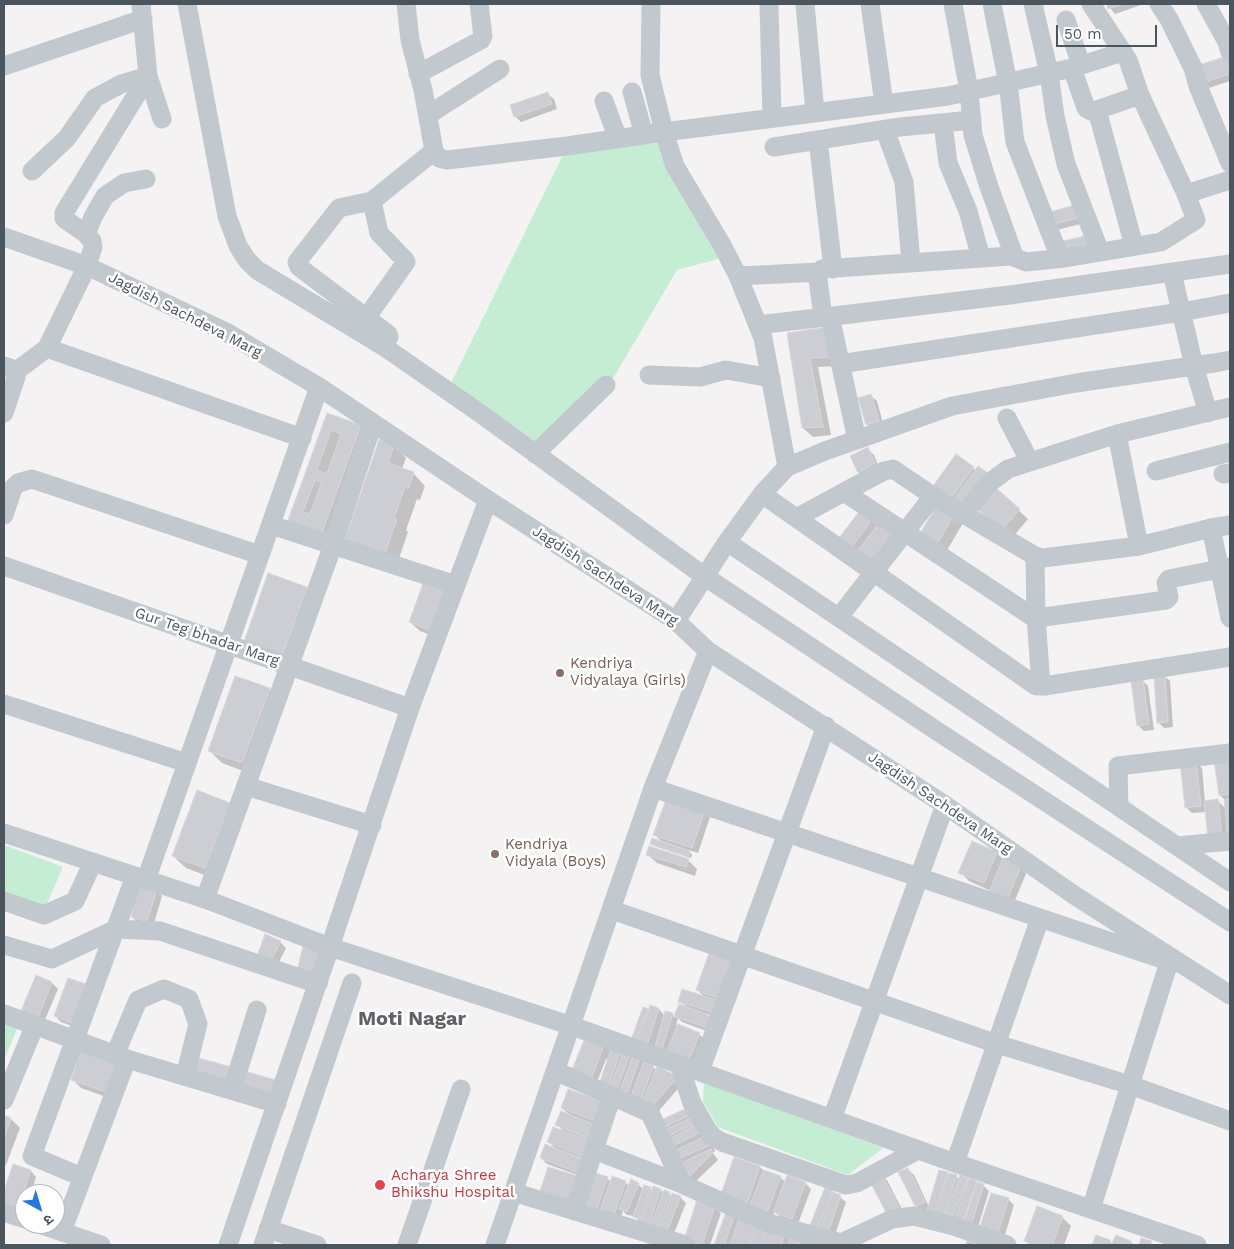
<!DOCTYPE html>
<html>
<head>
<meta charset="utf-8">
<style>
  body { margin:0 }
  #map { position:relative; width:1234px; height:1249px; overflow:hidden; background:#f4f2f2; font-family:"Work Sans","Noto Sans Devanagari",sans-serif }
  canvas { display:block }
  .frame { position:absolute; inset:0; border:5px solid #4b555e; pointer-events:none }
  .north { position:absolute; left:15px; top:1184px; width:50px; height:50px; box-sizing:border-box; background:#fff; border:1px solid #b7bbbf; border-radius:50%; rotate:141deg; font-size:14px; font-weight:700; line-height:20px; text-align:center; color:#4b555e }
  .north::after { content:''; display:block; margin:auto; width:18px; height:22px; background:#2777d8; clip-path:polygon(50% 0,100% 100%,50% 72%,0 100%) }
  .scale { position:absolute; left:1056px; top:25px; width:101px; height:22px; box-sizing:border-box; border:2px solid #4b555e; border-top:0; padding-left:6px; font-size:15px; line-height:18px; white-space:nowrap; color:#4b555e; -webkit-text-stroke:4px #fff; paint-order:stroke }
</style>
</head>
<body>
<div id="map">
<canvas width="1234" height="1249"></canvas>
<div class="frame"></div>
<div class="north">उ</div>
<div class="scale">50 m</div>
</div>
<script>
const context = document.querySelector('canvas').getContext('2d');
context.lineJoin = 'round';
function fillPath(path, color) { context.fillStyle = color; context.fill(path, 'evenodd'); }
const toPath = rows => new Path2D(rows.map(r => 'M' + r).join(''));
function strokePath(path, color, width, dash) { context.strokeStyle = color; context.lineWidth = width; context.lineCap = dash ? 'butt' : 'round'; context.setLineDash(dash || []); context.stroke(path); }
function drawText(font, color, halo, rows, align = 'center') {
  context.font = font + ' "Work Sans",sans-serif'; context.lineWidth = 5; context.setLineDash([]); context.textBaseline = 'middle'; context.strokeStyle = halo; context.fillStyle = color; for (const [text, x, y, turn = 0] of rows) {
    context.save(); context.translate(x, y); context.rotate((+turn || 0) * Math.PI / 180); context.textAlign = isNaN(turn) ? turn : align; if (halo) context.strokeText(text, 0, 0); context.fillText(text, 0, 0); context.restore();
  }
}
fillPath(toPath([
  [674,143,718,259,677,270,605,392,536,456,451,383,562,157,610,145],
  [4,845,63,867,43,913,4,902],
  [4,1022,18,1027,4,1060],
  [704,1082,883,1148,848,1175,718,1127,703,1101]
]), '#c5edd4');
fillPath(toPath([
  [1108,4,1144,4,1115,14,1110,8],
  [1230,58,1230,81,1209,88,1198,67],
  [548,94,554,99,557,109,521,122,515,116],
  [1075,207,1084,223,1057,230,1051,225],
  [826,328,838,366,818,367,831,435,813,437,803,428,789,334],
  [871,396,877,401,884,427,873,430,867,424],
  [328,414,360,426,372,438,332,550,287,526],
  [380,441,394,446,406,458,402,469,413,473,425,486,420,500,417,499,406,530,408,532,396,567,358,554],
  [868,449,874,455,880,470,865,478,859,472],
  [973,468,1028,519,1012,538,978,508,961,507,943,495],
  [938,505,963,523,943,557,927,548],
  [861,511,879,525,880,569,844,548],
  [269,575,307,588,319,600,295,667,257,654],
  [425,583,441,639,420,631,410,622],
  [1164,676,1170,681,1173,727,1164,728,1158,722],
  [1143,681,1148,686,1154,730,1144,731,1138,725],
  [269,689,281,701,254,775,222,763,209,750],
  [1230,761,1230,838,1228,843,1206,812,1192,813,1186,807,1196,762,1202,768,1205,802,1218,801,1226,809,1225,800,1220,795],
  [667,799,710,817,698,853,688,850,692,855,691,858,654,846,652,844,663,843,655,835],
  [229,804,218,880,186,868,173,856],
  [972,843,997,853,1004,860,1028,869,1013,905,991,891,969,881,960,872],
  [647,854,686,858,697,869,695,876,657,863],
  [156,891,162,896,153,927,138,923,132,917],
  [280,942,286,948,276,968,263,964],
  [709,954,730,961,739,970,725,1019,704,1013,704,1015,712,1033,682,1022,678,1018,676,1025,699,1034,705,1040,695,1065,635,1043,647,1010,649,1011,650,1007,659,1009,665,1016,672,1014,675,1018,680,1006,687,1008,680,1001,705,997,697,990],
  [69,979,78,1028,61,1022,55,1016],
  [52,983,58,989,44,1022,28,1016],
  [587,1036,646,1062,646,1064,683,1083,658,1112,607,1088,608,1060,606,1059,597,1082,580,1075],
  [81,1054,118,1101,81,1088,72,1079],
  [605,1104,590,1172,607,1178,611,1182,625,1182,629,1186,638,1184,643,1189,644,1186,653,1191,661,1190,664,1193,664,1192,672,1196,680,1197,686,1203,671,1241,640,1222,634,1216,627,1215,623,1211,620,1220,587,1208,549,1168,589,1179,547,1164,541,1158,557,1150,549,1142,565,1133,557,1124,570,1115,562,1108],
  [688,1108,712,1144,715,1151,713,1153,718,1160,694,1183,688,1178,664,1128],
  [4,1116,11,1119,20,1128,6,1165,4,1164],
  [735,1158,760,1167,764,1171,780,1177,786,1183,805,1183,811,1189,798,1224,781,1218,775,1212,772,1218,731,1203],
  [14,1165,31,1171,36,1177,31,1194,25,1194,25,1211,8,1206,4,1202,4,1194],
  [908,1169,914,1175,929,1207,947,1174,950,1176,956,1176,960,1180,967,1179,969,1182,970,1180,983,1185,989,1191,977,1230,934,1216,927,1209,922,1211,916,1206,900,1173],
  [881,1175,887,1180,905,1215,895,1221],
  [832,1191,846,1202,834,1238,816,1233],
  [1008,1199,1014,1205,1004,1238,987,1233],
  [715,1208,721,1213,710,1245,691,1245],
  [727,1213,734,1216,740,1221,785,1234,791,1241,793,1235,819,1245,715,1245],
  [1062,1217,1071,1226,1064,1245,1030,1245,1025,1241],
  [1097,1236,1110,1241,1113,1245,1131,1242,1134,1245,1093,1245],
  [967,1241,975,1244,976,1245,966,1245]
]), '#0003');
const building = toPath([
  [1107,4,1123,4,1108,9,1107,4],
  [1230,55,1230,74,1202,83,1196,66,1230,55],
  [548,92,552,104,514,117,510,105,548,92],
  [1075,205,1079,218,1050,225,1046,213,1075,205],
  [1085,236,1087,245,1061,251,1059,242,1085,236],
  [827,327,830,357,810,358,823,427,802,428,787,333,827,327],
  [871,394,879,421,866,425,858,398,871,394],
  [327,413,361,425,320,538,286,526,327,413],
  [331,430,341,434,327,474,317,470,331,430],
  [315,480,322,482,310,514,303,512,315,480],
  [379,440,394,445,388,463,414,472,408,489,405,487,394,518,397,519,384,556,344,542,379,440],
  [868,447,875,463,858,473,850,456,868,447],
  [956,454,974,467,951,499,933,486,956,454],
  [978,466,992,476,970,507,956,497,978,466],
  [995,487,1020,509,1002,530,977,509,995,487],
  [938,503,955,513,934,549,917,539,938,503],
  [861,509,873,518,849,551,836,542,861,509],
  [880,522,897,534,874,564,857,552,880,522],
  [268,573,307,587,282,656,244,642,268,573],
  [424,581,447,590,432,631,409,622,424,581],
  [1165,674,1168,722,1157,723,1154,675,1165,674],
  [235,676,270,688,242,763,208,751,235,676],
  [1143,679,1149,724,1137,726,1131,681,1143,679],
  [1196,760,1201,806,1185,808,1180,762,1196,760],
  [1230,760,1230,794,1219,795,1214,761,1230,760],
  [197,790,230,803,205,868,172,856,197,790],
  [667,797,705,810,692,848,653,835,667,797],
  [1218,799,1222,838,1208,839,1204,801,1218,799],
  [1230,799,1230,837,1228,838,1224,800,1230,799],
  [652,838,690,851,688,857,650,844,652,838],
  [972,841,997,852,984,883,958,873,972,841],
  [649,846,689,859,686,867,646,855,649,846],
  [1005,854,1023,862,1007,900,989,892,1005,854],
  [140,884,157,889,147,922,131,917,140,884],
  [265,934,281,941,270,963,256,959,265,934],
  [304,942,323,949,313,976,297,971,304,942],
  [709,953,730,960,718,998,696,990,709,953],
  [36,975,52,982,38,1017,21,1011,36,975],
  [68,978,86,984,72,1023,54,1016,68,978],
  [682,989,723,1002,720,1014,678,1002,682,989],
  [679,1004,711,1016,707,1028,674,1016,679,1004],
  [650,1005,659,1008,647,1046,638,1043,650,1005],
  [643,1007,648,1009,636,1042,631,1040,643,1007],
  [665,1011,673,1013,661,1052,654,1050,665,1011],
  [678,1024,700,1033,689,1060,667,1051,678,1024],
  [586,1035,605,1042,592,1077,572,1070,586,1035],
  [612,1046,621,1049,609,1085,600,1082,612,1046],
  [624,1050,631,1052,616,1091,610,1088,624,1050],
  [80,1052,118,1065,109,1093,71,1080,80,1052],
  [634,1053,641,1055,628,1092,620,1090,634,1053],
  [195,1057,235,1068,231,1084,191,1072,195,1057],
  [644,1062,654,1065,639,1105,629,1102,644,1062],
  [657,1066,678,1077,652,1106,642,1104,657,1066],
  [241,1070,279,1081,275,1094,237,1083,241,1070],
  [568,1089,606,1103,598,1122,561,1108,568,1089],
  [689,1107,692,1114,663,1128,659,1121,689,1107],
  [561,1111,598,1126,592,1140,555,1125,561,1111],
  [4,1115,11,1118,4,1138,4,1115],
  [697,1115,700,1121,666,1137,663,1131,697,1115],
  [700,1123,704,1131,671,1147,666,1140,700,1123],
  [553,1127,592,1142,586,1157,547,1142,553,1127],
  [706,1136,710,1145,676,1160,672,1152,706,1136],
  [545,1144,587,1160,581,1174,540,1158,545,1144],
  [711,1149,713,1153,688,1178,677,1165,711,1149],
  [734,1157,760,1166,747,1204,721,1194,734,1157],
  [13,1164,31,1170,19,1207,4,1202,4,1191,13,1164],
  [548,1167,581,1177,572,1205,539,1194,548,1167],
  [908,1168,925,1202,915,1206,898,1172,908,1168],
  [764,1170,781,1176,767,1213,749,1207,764,1170],
  [939,1170,948,1172,935,1213,927,1210,939,1170],
  [590,1171,608,1177,597,1208,579,1202,590,1171],
  [881,1173,900,1209,888,1216,869,1180,881,1173],
  [949,1173,957,1175,944,1216,937,1213,949,1173],
  [787,1175,806,1182,792,1219,773,1212,787,1175],
  [960,1175,968,1178,952,1220,945,1217,960,1175],
  [612,1176,626,1181,614,1215,600,1211,612,1176],
  [969,1178,977,1181,963,1222,955,1220,969,1178],
  [631,1179,639,1183,627,1212,619,1209,631,1179],
  [977,1182,984,1184,971,1225,964,1222,977,1182],
  [644,1185,651,1187,640,1219,633,1217,644,1185],
  [653,1186,661,1189,648,1227,640,1224,653,1186],
  [825,1187,833,1189,817,1231,809,1228,825,1187],
  [664,1190,670,1192,656,1232,649,1230,664,1190],
  [833,1192,841,1195,828,1233,820,1230,833,1192],
  [672,1193,681,1196,665,1236,657,1234,672,1193],
  [991,1193,1009,1198,998,1233,980,1227,991,1193],
  [697,1200,715,1206,702,1245,684,1240,697,1200],
  [1037,1206,1063,1216,1052,1245,1035,1245,1024,1241,1037,1206],
  [726,1212,735,1215,724,1245,714,1245,726,1212],
  [739,1218,756,1224,749,1245,730,1245,739,1218],
  [760,1220,768,1223,759,1245,750,1245,760,1220],
  [769,1225,776,1228,769,1245,761,1245,769,1225],
  [777,1230,786,1233,781,1245,771,1245,777,1230],
  [793,1233,802,1237,799,1245,788,1245,793,1233],
  [1096,1235,1110,1240,1109,1245,1092,1245,1096,1235],
  [1116,1235,1131,1241,1130,1245,1111,1245,1116,1235],
  [1141,1238,1152,1241,1150,1245,1139,1245,1141,1238]
]);
fillPath(building, '#ccced4');
strokePath(building, '#d6d8dc', 1);
strokePath(toPath([
  [187,4,227,216,238,246,247,260,257,270,383,346,481,414,704,576,943,735,1230,922],
  [406,4,410,40,423,90,434,151,439,158,447,160,567,146,664,132,948,96,1072,68],
  [651,4,650,75,664,132,675,166,722,245,738,276,763,338,787,467],
  [769,4,772,118],
  [805,4,815,112],
  [870,4,883,97,880,104],
  [953,4,969,91,973,135,988,184,1014,256],
  [992,4,1008,83,1015,142,1060,258],
  [1033,4,1049,73,1055,116,1066,164,1100,252],
  [1159,4,1169,19,1193,68,1198,86,1230,163],
  [1206,4,1227,42,1230,52],
  [1066,20,1081,65],
  [1123,52,1072,68,1086,108,1091,111,1097,110,1140,95],
  [4,66,143,19],
  [418,74,481,40,483,36,479,4],
  [632,92,644,135],
  [604,101,618,139],
  [1097,110,1134,246],
  [428,115,500,69],
  [943,123,948,163,968,211,981,258],
  [885,130,904,182,911,263],
  [818,140,833,269],
  [774,147,900,127,972,120],
  [32,171,67,138,95,98,121,84,148,76,162,119],
  [1186,194,1230,180],
  [86,234,93,217,105,196,124,183,146,179],
  [4,237,87,266,226,332,319,387,488,500,676,621,708,651,945,805,1074,895,1230,995],
  [1172,273,1194,366,1208,413],
  [738,276,820,272],
  [830,316,857,440],
  [823,317,818,279,818,275,822,269,1011,256,1026,262,1065,258,1161,242,1196,220,1186,194,1140,95,1128,60,1091,4],
  [366,318,406,262,405,260,379,233,372,201],
  [758,325,1010,295,1230,264],
  [383,346,389,337,388,334,299,267,297,262,339,208,372,201,434,151],
  [47,348,302,438],
  [840,364,1181,312,1230,303],
  [4,366,13,369,16,377,4,413],
  [16,373,19,369,47,348,87,266,93,247,92,241,86,234,66,220,64,218,64,213,148,76,141,4],
  [649,375,700,377,726,370,771,378],
  [1007,418,1030,462],
  [1117,434,1139,546],
  [535,454,606,385],
  [1156,471,1230,452],
  [1223,474,1230,473],
  [844,492,884,471,893,469,933,496],
  [762,494,1036,686,1044,686,1230,657],
  [964,514,989,483,1008,469,1117,434,1230,407],
  [4,515,13,488,18,483,32,479,260,555],
  [796,518,844,492,1033,617,1044,617,1166,600,1169,597,1166,583,1169,579,1230,567],
  [271,525,456,585],
  [1211,528,1230,618],
  [727,542,1230,882],
  [1035,556,1036,617,1041,686],
  [4,566,410,708],
  [839,617,933,496,1035,556,1043,558,1139,546,1211,528,1230,525],
  [676,621,727,542,762,494,787,467,825,451,952,406,1076,383,1214,363,1230,360],
  [4,704,187,763],
  [246,786,372,825],
  [653,788,1162,959],
  [1119,807,1118,766,1230,753],
  [4,833,205,899,330,947,572,1026,955,1163,1197,1245],
  [1177,846,1230,841],
  [146,880,319,387],
  [205,899,333,545,373,423],
  [4,901,44,915,75,901,93,862],
  [612,910,997,1044,1130,1085,1230,1121],
  [4,945,52,959,116,929,160,931,318,984],
  [4,1014,127,1059,277,1104],
  [115,1055,138,1000,164,989,189,999,198,1024,185,1076],
  [679,1064,692,1103,707,1129,713,1137,722,1142,846,1185,857,1183,918,1150],
  [556,1071,569,1077,612,1096,650,1113,682,1184,594,1150,612,1096],
  [700,1071,826,726],
  [232,1090,257,1010],
  [4,1100,35,1025],
  [832,1119,945,805],
  [955,1163,1040,918],
  [82,1177,32,1156,135,876],
  [682,1184,771,1224,841,1243,892,1219,914,1216,954,1226,1007,1245],
  [513,1192,686,1245],
  [1091,1209,1169,962],
  [574,1211,594,1150],
  [4,1212,25,1219],
  [39,1224,101,1245],
  [268,1229,317,1245],
  [62,1232,127,1059],
  [228,1245,330,947,410,708,488,500],
  [263,1245,352,983],
  [407,1245,461,1089],
  [495,1245,653,788,708,651]
]), '#c1c9cf', 19);
for (const [x, y, r, color] of [
  [560,673,5,"#8d6e63"],
  [495,854,5,"#8d6e63"],
  [380,1185,6,"#e0444e"]
]) { const dot = new Path2D(); dot.arc(x, y, r, 0, 2 * Math.PI); context.fillStyle = color; context.fill(dot); strokePath(dot, '#fff', 2); }
drawText('15px', '#4b555e', '#fff', [
  ["Jagdish Sachdeva Marg",185,315,27],
  ["Jagdish Sachdeva Marg",605,576,33],
  ["Gur Teg bhadar Marg",207,637,19],
  ["Jagdish Sachdeva Marg",940,803,34]
]);
drawText('15px', '#785e54', '#fff', [
  ["Kendriya",570,664],
  ["Vidyalaya (Girls)",570,681],
  ["Kendriya",505,845],
  ["Vidyala (Boys)",505,862]
], 'left');
drawText('15px', '#be3a42', '#fff', [
  ["Acharya Shree",391,1176],
  ["Bhikshu Hospital",391,1193]
], 'left');
drawText('bold 20px', '#5f6266', '#fff', [
  ["Moti Nagar",412,1019]
]);
</script>
</body>
</html>
